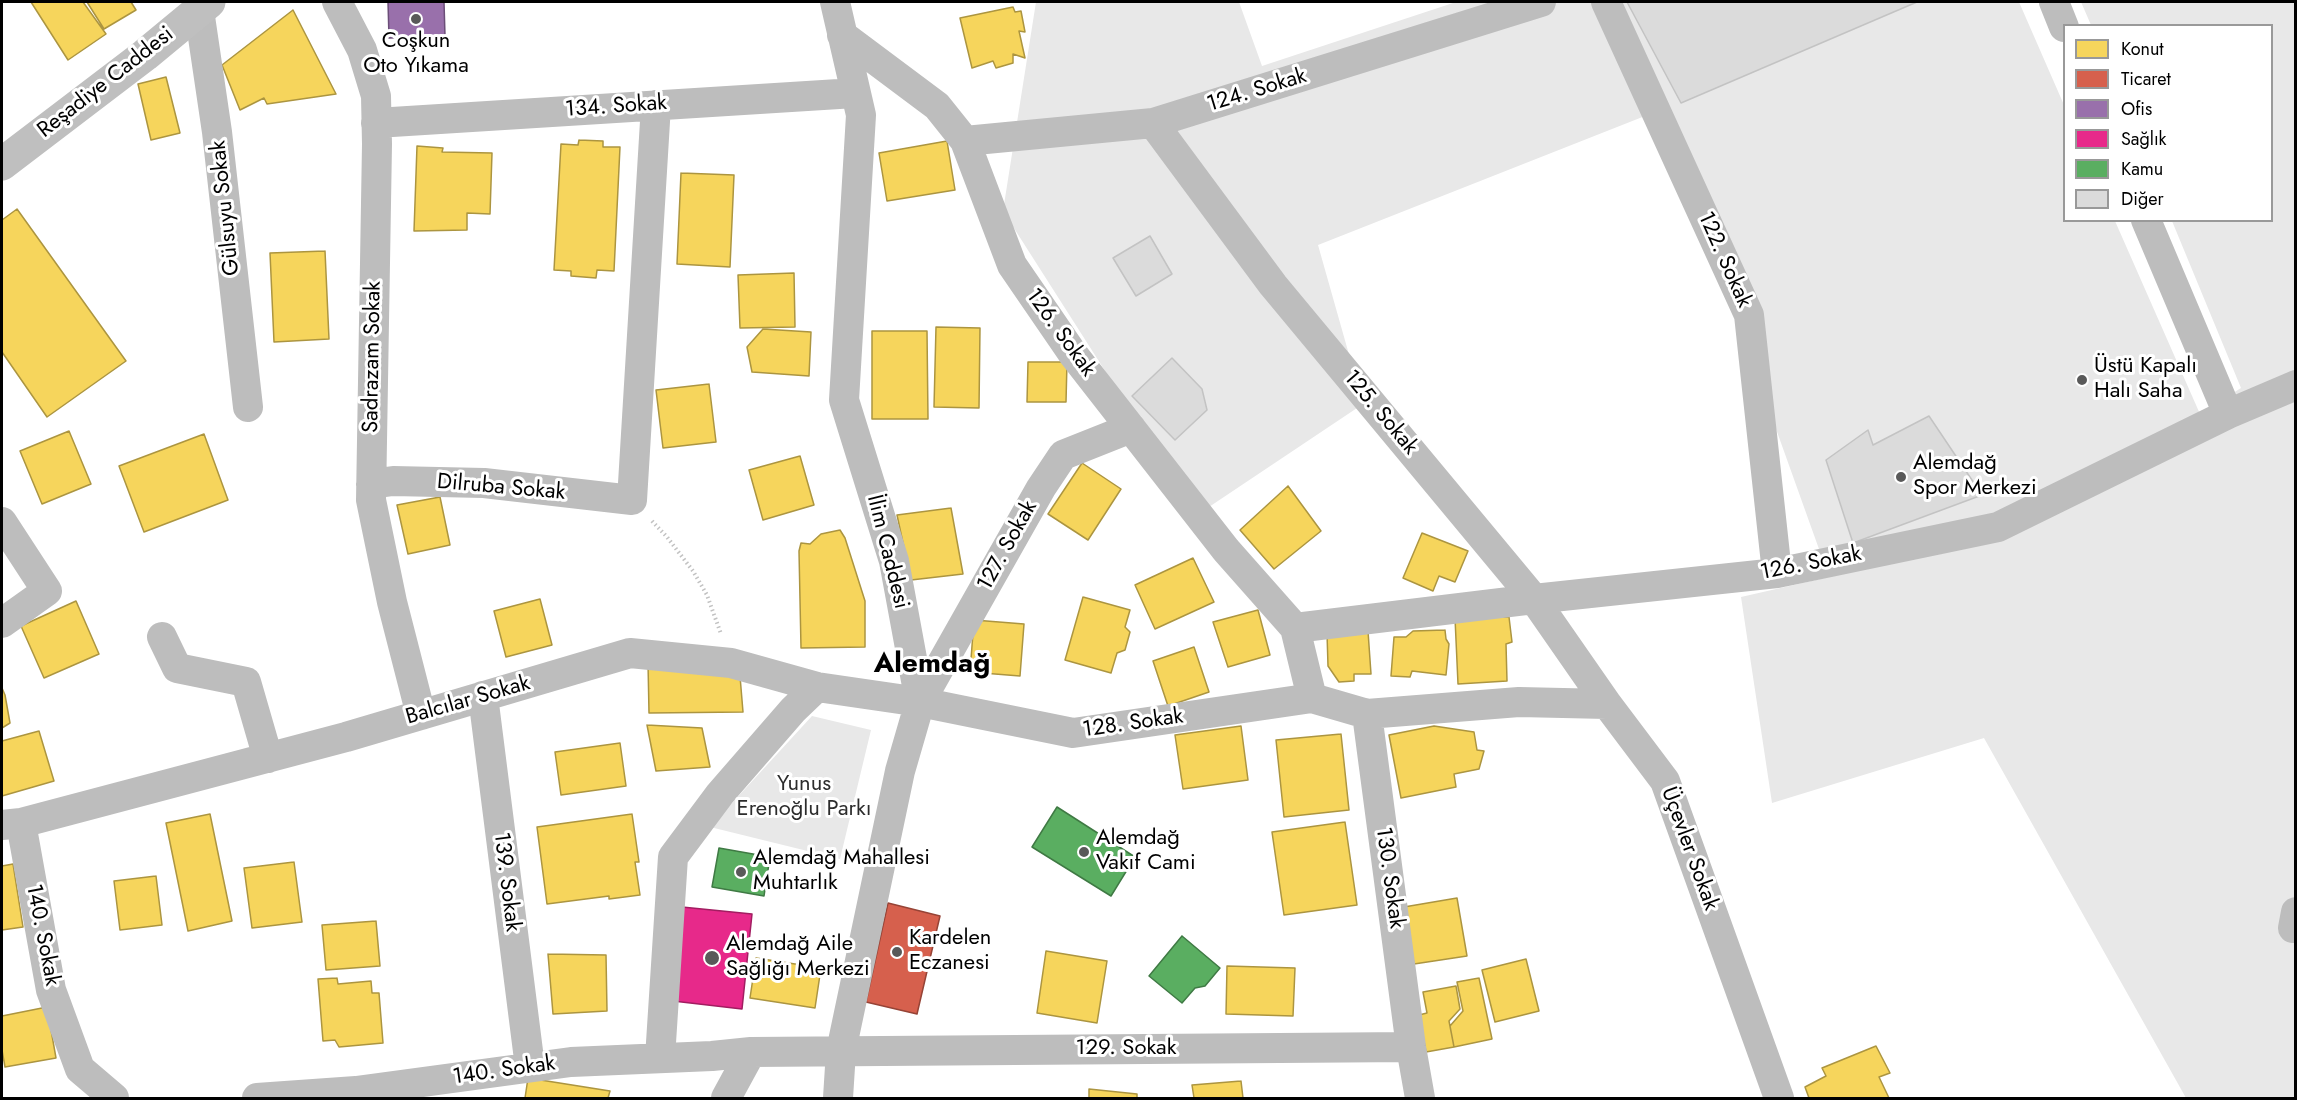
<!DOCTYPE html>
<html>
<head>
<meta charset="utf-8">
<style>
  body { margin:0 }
  #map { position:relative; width:2297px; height:1100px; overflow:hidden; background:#fff; font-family:Jost,sans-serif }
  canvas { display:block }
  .frame { position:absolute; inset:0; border:3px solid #000; pointer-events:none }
  .legend { position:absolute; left:2063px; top:24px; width:210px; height:198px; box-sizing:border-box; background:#fff; border:2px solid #999; margin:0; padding:8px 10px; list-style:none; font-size:18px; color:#000 }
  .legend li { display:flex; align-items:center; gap:12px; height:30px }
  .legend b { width:30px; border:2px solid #999 }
</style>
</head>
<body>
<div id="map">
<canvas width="2297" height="1100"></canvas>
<div class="frame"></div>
<ul class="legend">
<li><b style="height:16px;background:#f6d55c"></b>Konut</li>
<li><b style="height:16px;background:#d6604d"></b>Ticaret</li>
<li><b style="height:16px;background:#9970ab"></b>Ofis</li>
<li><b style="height:16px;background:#e7298a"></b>Sağlık</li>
<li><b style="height:16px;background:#5aae61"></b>Kamu</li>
<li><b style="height:16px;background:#dbdbdb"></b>Diğer</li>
</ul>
</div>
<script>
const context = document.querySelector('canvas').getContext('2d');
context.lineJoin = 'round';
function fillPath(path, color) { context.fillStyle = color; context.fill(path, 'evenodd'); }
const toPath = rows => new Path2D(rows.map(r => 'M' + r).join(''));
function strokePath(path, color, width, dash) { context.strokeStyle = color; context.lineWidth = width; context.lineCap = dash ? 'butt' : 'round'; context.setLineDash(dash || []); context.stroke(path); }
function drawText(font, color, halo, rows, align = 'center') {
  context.font = font + ' Jost,sans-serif'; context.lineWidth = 6; context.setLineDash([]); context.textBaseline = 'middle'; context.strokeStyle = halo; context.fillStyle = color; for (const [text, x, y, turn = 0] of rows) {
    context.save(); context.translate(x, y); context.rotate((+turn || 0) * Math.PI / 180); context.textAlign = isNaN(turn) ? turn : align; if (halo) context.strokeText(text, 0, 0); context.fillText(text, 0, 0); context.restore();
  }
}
fillPath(toPath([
  [1036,2,1239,2,1262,66,1456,2,2019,2,2064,105,2064,220,2115,221,2200,414,2241,388,2172,221,2272,220,2272,26,2091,25,2081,2,2295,2,2295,1098,2186,1098,1984,738,1772,803,1741,597,1829,577,1732,306,1645,116,1318,245,1363,404,1197,515,1003,211],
  [812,716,871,730,840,859,710,827]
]), '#e8e8e8');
const homes = toPath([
  [31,2,83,2,106,34,68,60,31,2],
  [87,2,131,2,136,10,104,29,87,2],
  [1013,7,1015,12,1021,11,1025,32,1019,31,1025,58,1013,54,1013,63,996,68,993,61,972,68,960,18,1013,7],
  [293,10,336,94,267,104,264,98,240,110,222,65,293,10],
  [166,77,180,133,151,140,138,84,166,77],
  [579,140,603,141,603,147,620,147,614,271,597,270,596,278,571,276,571,271,554,270,561,144,578,145,579,140],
  [947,141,955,190,887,201,879,153,947,141],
  [417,146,443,148,442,152,492,153,490,214,467,213,467,230,414,231,417,146],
  [681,173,734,175,730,267,677,264,681,173],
  [17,209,126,361,47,417,2,352,2,220,17,209],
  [325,251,329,339,274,342,270,253,325,251],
  [794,273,795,327,740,328,738,275,794,273],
  [936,327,980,328,979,408,934,407,936,327],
  [763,329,811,332,809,376,752,372,747,347,763,329],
  [872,331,927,331,928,419,872,419,872,331],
  [1028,362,1067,362,1066,402,1027,402,1028,362],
  [709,384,716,442,663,448,656,390,709,384],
  [69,431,91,484,42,504,20,451,69,431],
  [204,434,228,500,144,532,119,466,204,434],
  [800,456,814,505,763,520,749,470,800,456],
  [1082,463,1121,489,1088,540,1048,514,1082,463],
  [1288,486,1321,531,1274,569,1240,530,1288,486],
  [440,497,450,545,408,554,397,505,440,497],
  [951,508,963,574,911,580,897,515,951,508],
  [840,530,845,538,865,601,865,647,801,648,799,551,801,543,810,544,821,534,840,530],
  [1422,533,1468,551,1455,582,1439,576,1433,591,1403,578,1422,533],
  [1193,558,1214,602,1155,629,1135,585,1193,558],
  [1083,597,1130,610,1125,627,1130,632,1125,650,1117,653,1111,673,1065,660,1083,597],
  [540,599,552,645,506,657,494,611,540,599],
  [76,601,99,654,44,678,21,626,76,601],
  [1258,610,1270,655,1228,667,1213,622,1258,610],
  [1476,617,1509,617,1512,642,1506,644,1507,681,1458,684,1455,618,1476,617],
  [974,620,1024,624,1020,676,970,672,974,620],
  [1445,630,1446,639,1449,644,1446,675,1412,671,1410,677,1391,676,1394,637,1406,637,1413,631,1445,630],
  [1368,631,1371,674,1354,674,1354,681,1339,682,1328,666,1327,633,1368,631],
  [1194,647,1209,692,1168,706,1153,661,1194,647],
  [648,663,740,676,743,712,649,713,648,663],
  [2,688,5,695,10,723,2,728,2,688],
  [647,725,702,728,710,767,656,771,647,725],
  [1241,726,1248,780,1183,789,1175,735,1241,726],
  [1434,726,1474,732,1477,750,1484,751,1479,769,1454,774,1456,787,1401,798,1389,735,1434,726],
  [39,731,54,781,2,796,2,741,39,731],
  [1341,734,1349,810,1284,817,1276,740,1341,734],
  [620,743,626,786,561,795,555,752,620,743],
  [210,814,232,921,188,931,166,823,210,814],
  [632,814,639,862,635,862,640,895,609,899,609,896,547,904,537,827,632,814],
  [1345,822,1357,905,1284,915,1272,832,1345,822],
  [294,862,302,922,252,928,244,868,294,862],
  [13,864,23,927,2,930,2,866,13,864],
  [156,876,162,925,120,930,114,881,156,876],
  [1457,898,1467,956,1414,964,1404,907,1457,898],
  [376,921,380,966,326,970,322,925,376,921],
  [1046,951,1107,961,1097,1023,1037,1013,1046,951],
  [548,954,606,955,607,1011,553,1014,548,954],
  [756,958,821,968,815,1008,750,998,756,958],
  [1526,959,1539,1011,1495,1022,1482,970,1526,959],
  [1227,966,1295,968,1293,1016,1226,1014,1227,966],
  [337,978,338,984,371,981,372,993,379,993,383,1043,339,1047,335,1040,323,1041,318,979,337,978],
  [1479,978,1492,1039,1454,1047,1450,1026,1463,1011,1457,982,1479,978],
  [1456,986,1460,1009,1449,1021,1454,1047,1426,1052,1419,1015,1427,1013,1423,992,1456,986],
  [47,1007,56,1058,5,1067,2,1050,2,1016,47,1007],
  [1876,1046,1890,1073,1879,1077,1889,1098,1809,1098,1805,1087,1826,1076,1822,1068,1876,1046],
  [528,1078,610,1091,608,1098,525,1098,528,1078],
  [1241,1081,1243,1098,1194,1098,1192,1085,1241,1081],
  [1089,1089,1137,1094,1137,1098,1089,1098,1089,1089]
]);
fillPath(homes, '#f6d55c');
strokePath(homes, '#ac9540', 1.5);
const shops = toPath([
  [888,903,940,916,917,1014,866,1002,888,903]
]);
fillPath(shops, '#d6604d');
strokePath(shops, '#964336', 1.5);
const offices = toPath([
  [388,2,444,2,445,36,389,38,388,2]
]);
fillPath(offices, '#9970ab');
strokePath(offices, '#6b4e78', 1.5);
const health = toPath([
  [682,907,752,914,742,1009,673,1001,682,907]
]);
fillPath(health, '#e7298a');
strokePath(health, '#a21d61', 1.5);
const public = toPath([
  [1057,807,1135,857,1111,896,1032,847,1057,807],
  [719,848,770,857,764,896,712,887,719,848],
  [1182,936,1220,968,1205,986,1195,988,1182,1003,1149,976,1182,936]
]);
fillPath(public, '#5aae61');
strokePath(public, '#3f7a44', 1.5);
const building = toPath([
  [1627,2,1917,2,1681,103,1627,2],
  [1150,236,1172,274,1136,296,1113,258,1150,236],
  [1172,358,1202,389,1207,410,1175,440,1132,396,1172,358],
  [1929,416,1982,495,1853,543,1826,460,1868,430,1873,445,1929,416]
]);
fillPath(building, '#dbdbdb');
strokePath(building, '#c3c3c3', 1.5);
strokePath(toPath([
  [652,521,667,537,693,571,707,595,721,634]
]), '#c2c2c2', 4, [1.5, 3]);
strokePath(toPath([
  [337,2,362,50,376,96,377,144,371,500,392,602,421,715],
  [835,2,861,115,844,400,894,561,920,702,900,771,841,1051,838,1098],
  [1606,2,1749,315,1777,573],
  [2054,2,2064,27],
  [199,10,217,132,248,407],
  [842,35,937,106,965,141,1012,265,1073,354,1226,550,1295,628,1312,698],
  [376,123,855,93],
  [1153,123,1273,285,1534,599,1607,704],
  [965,141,1153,123,1541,2],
  [2146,220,2228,414],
  [371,484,393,481,484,483,632,500,656,105],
  [2,522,47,591,2,623],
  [1295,628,1534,599,1777,573,1998,527,2228,414,2296,385],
  [162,637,177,668,246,682,268,758],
  [483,696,530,1067],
  [920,702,1041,488,1063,455,1131,428],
  [1367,714,1519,702,1607,704,1665,781,1779,1098],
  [21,823,51,990,80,1069,114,1098],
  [2,825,21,823,346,737,630,653,731,663,817,687,920,702,1073,733,1312,698,1367,714,1411,1047,1420,1098],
  [2293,928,2296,912],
  [660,1058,673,857,720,794,793,710,817,687],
  [257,1098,356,1091,571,1062,712,1056,751,1052],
  [726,1098,751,1052,1411,1047]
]), '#bdbdbd', 30);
strokePath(toPath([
  [2,164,145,55,209,2]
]), '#bfbfbf', 33);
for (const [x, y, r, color] of [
  [416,19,6,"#595959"],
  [2082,380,6,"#595959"],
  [1901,477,6,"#595959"],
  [1084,852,6,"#595959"],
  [741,872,6,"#595959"],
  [897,952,6,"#595959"],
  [712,958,8,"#595959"]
]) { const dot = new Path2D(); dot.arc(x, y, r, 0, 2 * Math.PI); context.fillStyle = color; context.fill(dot); strokePath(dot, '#fff', 2); }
drawText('22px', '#000', '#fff', [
  ["Coşkun",416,42,"center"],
  ["Oto Yıkama",416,67,"center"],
  ["Üstü Kapalı",2094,367],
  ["Halı Saha",2094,392],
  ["Alemdağ",1913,464],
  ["Spor Merkezi",1913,489],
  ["Alemdağ",1096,839],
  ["Vakıf Cami",1096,864],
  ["Alemdağ Mahallesi",753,859],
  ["Muhtarlık",753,884],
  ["Kardelen",909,939],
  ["Eczanesi",909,964],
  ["Alemdağ Aile",726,945],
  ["Sağlığı Merkezi",726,970]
], 'left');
drawText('22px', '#000', '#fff', [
  ["Reşadiye Caddesi",106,83,-38],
  ["124. Sokak",1257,91,-17],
  ["134. Sokak",616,107,-4],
  ["Gülsuyu Sokak",226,208,-96],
  ["122. Sokak",1724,260,66],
  ["126. Sokak",1060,333,54],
  ["Sadrazam Sokak",373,357,-89],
  ["125. Sokak",1380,413,50],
  ["Dilruba Sokak",501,488,5],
  ["127. Sokak",1008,546,-61],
  ["İlim Caddesi",887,552,76],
  ["126. Sokak",1811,564,-11],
  ["Balcılar Sokak",468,701,-16],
  ["128. Sokak",1133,724,-8],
  ["Üçevler Sokak",1689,849,70],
  ["130. Sokak",1389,878,82],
  ["139. Sokak",506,882,83],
  ["140. Sokak",42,935,79],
  ["129. Sokak",1126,1049],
  ["140. Sokak",504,1071,-8]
]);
drawText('22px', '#2c2c2c', '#fff', [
  ["Yunus",804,785],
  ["Erenoğlu Parkı",804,810]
]);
drawText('bold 28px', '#000', '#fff', [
  ["Alemdağ",932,665]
]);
</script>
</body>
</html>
